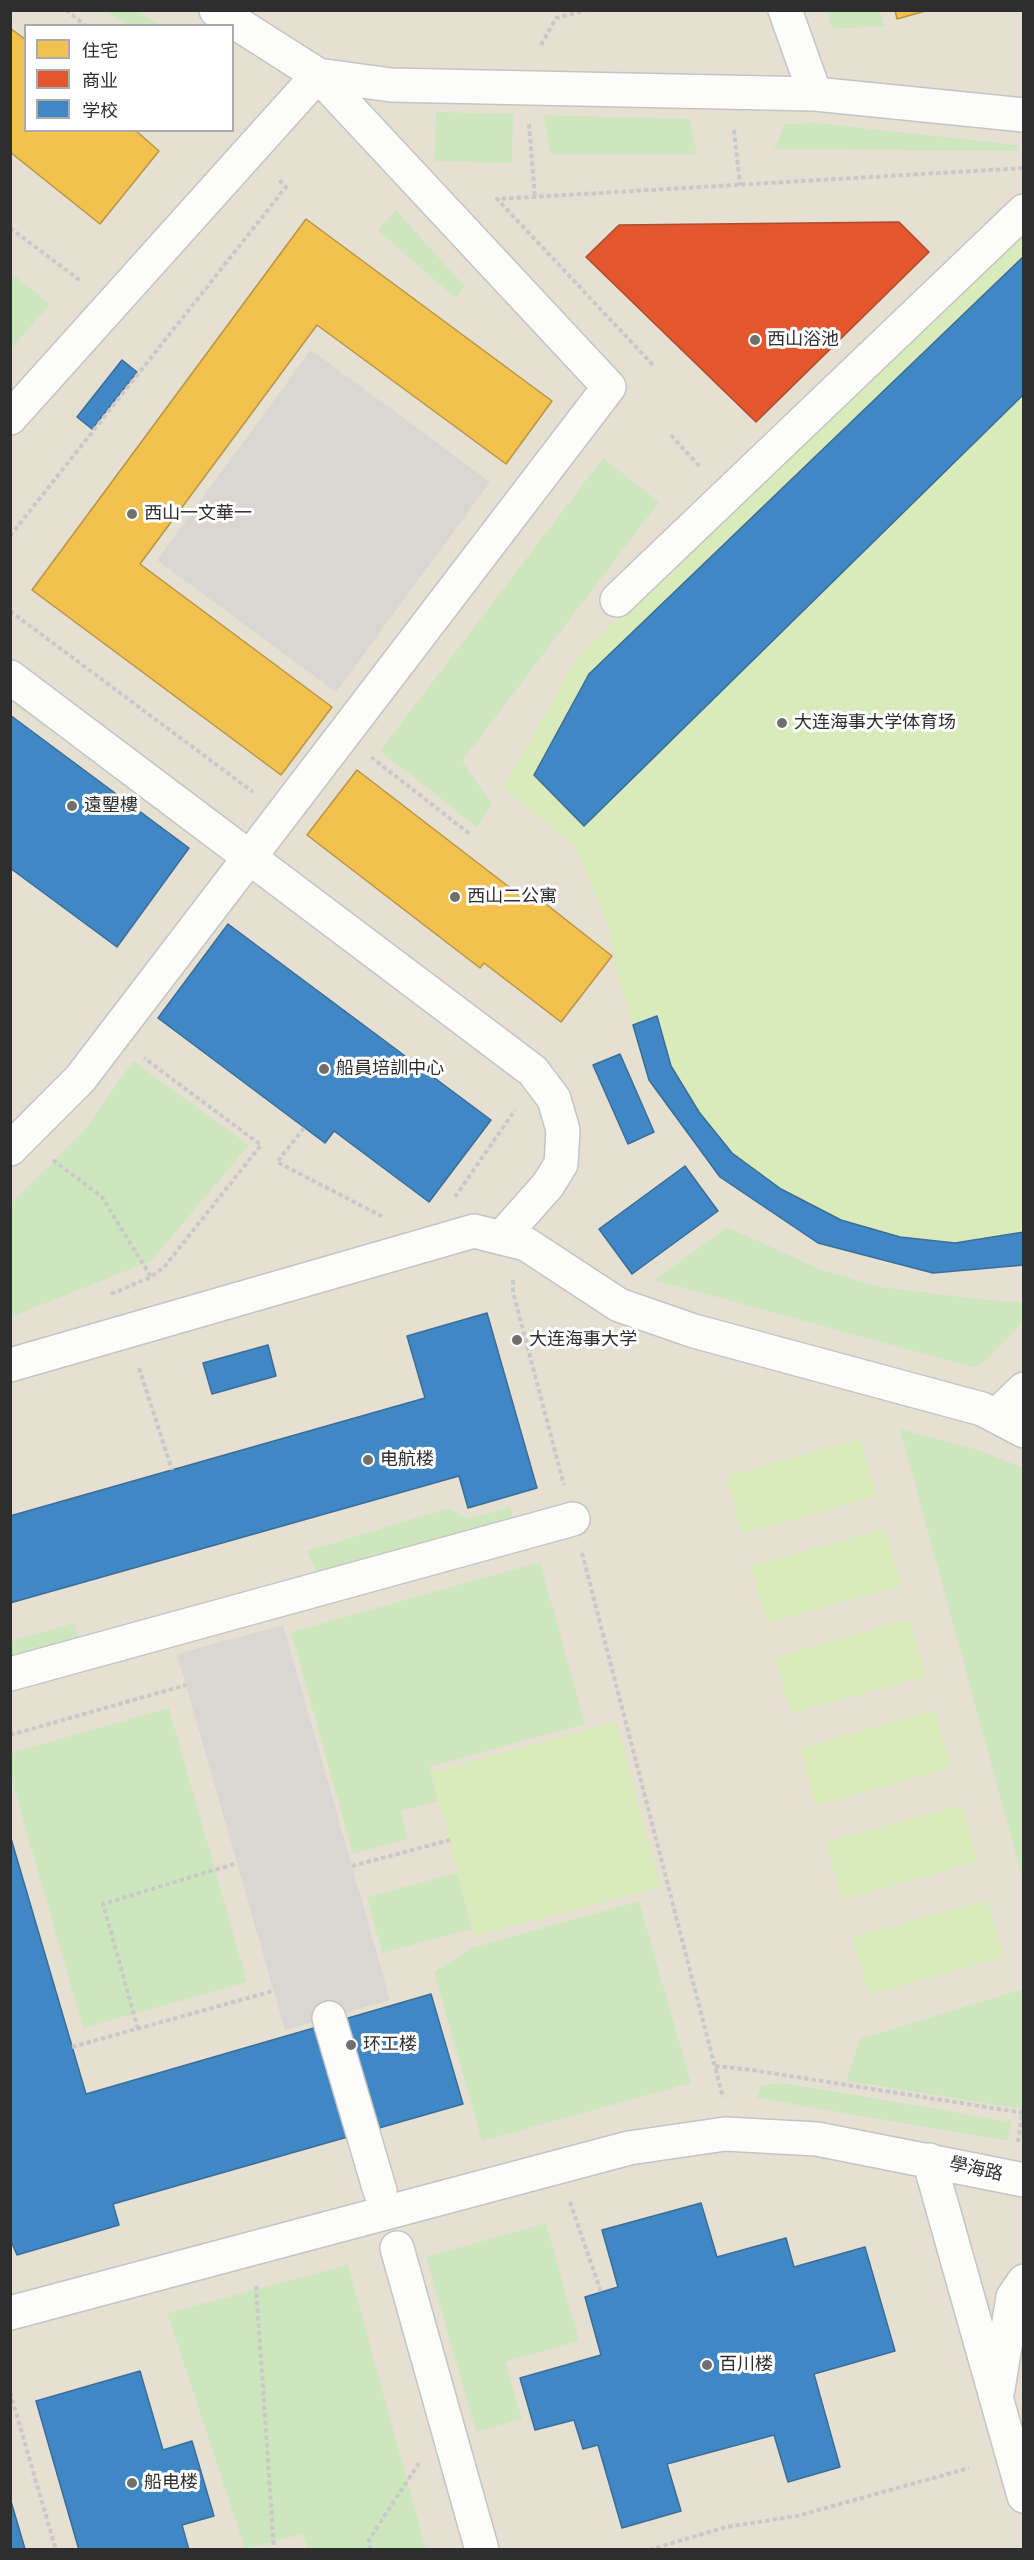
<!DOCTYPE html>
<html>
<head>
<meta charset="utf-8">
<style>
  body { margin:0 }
  #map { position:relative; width:1034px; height:2560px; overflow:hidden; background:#ece8e4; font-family:"Sofia Sans Condensed","Noto Sans SC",sans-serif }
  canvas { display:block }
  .frame { position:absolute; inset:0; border:12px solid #2e2e2e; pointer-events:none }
  .legend { position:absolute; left:24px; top:24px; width:210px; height:108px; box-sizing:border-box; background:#fff; border:2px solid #ababab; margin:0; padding:8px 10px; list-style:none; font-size:18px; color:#2e2e2e }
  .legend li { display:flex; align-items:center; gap:12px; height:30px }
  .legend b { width:30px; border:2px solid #ababab }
</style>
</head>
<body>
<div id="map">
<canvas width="1034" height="2560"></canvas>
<div class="frame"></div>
<ul class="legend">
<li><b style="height:16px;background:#f2c14e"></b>住宅</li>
<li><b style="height:16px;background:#e4572e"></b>商业</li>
<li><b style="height:16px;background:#3f88c5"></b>学校</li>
</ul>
</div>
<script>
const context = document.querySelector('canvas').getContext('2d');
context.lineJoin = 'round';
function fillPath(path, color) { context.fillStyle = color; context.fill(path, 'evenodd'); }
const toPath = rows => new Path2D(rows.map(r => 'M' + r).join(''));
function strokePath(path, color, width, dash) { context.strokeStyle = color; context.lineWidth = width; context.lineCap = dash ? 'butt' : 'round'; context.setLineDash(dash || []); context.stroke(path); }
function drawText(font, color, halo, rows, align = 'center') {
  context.font = font + ' "Sofia Sans Condensed","Noto Sans SC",sans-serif'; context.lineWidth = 6; context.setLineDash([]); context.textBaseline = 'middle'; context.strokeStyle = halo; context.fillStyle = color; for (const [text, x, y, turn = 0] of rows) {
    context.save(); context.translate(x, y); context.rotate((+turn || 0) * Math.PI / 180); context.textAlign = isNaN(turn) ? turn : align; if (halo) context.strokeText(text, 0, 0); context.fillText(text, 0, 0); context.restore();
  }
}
fillPath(toPath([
  [11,11,1023,11,1023,2549,11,2549],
  [26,26,232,26,232,130,26,130]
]), '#e6e0d3');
fillPath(toPath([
  [105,11,137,11,161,25,127,25],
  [827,11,880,11,885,26,833,29],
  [436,112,513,114,512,163,434,161],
  [543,115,689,119,697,154,551,154],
  [816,123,1017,145,1017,151,774,149,785,124],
  [396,210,465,287,455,298,378,230],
  [11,273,50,304,11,349],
  [603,458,659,502,462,761,492,804,477,827,380,751],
  [10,682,54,715,47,729,11,702],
  [133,1061,249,1145,151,1261,11,1317,11,1204,83,1132],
  [727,1227,822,1270,880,1287,986,1300,1023,1302,1023,1322,982,1364,972,1367,655,1280],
  [900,1429,979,1450,1023,1468,1023,1881],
  [511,1507,513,1529,321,1582,307,1551,449,1508,467,1519],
  [540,1562,585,1724,429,1767,438,1801,401,1811,408,1839,353,1854,291,1632],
  [74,1623,81,1646,11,1665,11,1641],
  [169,1708,247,1982,83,2028,11,1777,11,1753],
  [457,1873,472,1929,382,1953,367,1897],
  [639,1901,691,2083,482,2141,434,1972,472,1948],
  [1023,1989,1023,2109,846,2081,860,2039],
  [785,2083,1011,2122,1008,2141,757,2098,761,2085],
  [546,2223,579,2341,505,2362,522,2419,476,2432,426,2257],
  [348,2265,426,2549,308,2549,302,2534,245,2549,167,2313]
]), '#cee6be');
fillPath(toPath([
  [1023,229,1023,1265,933,1273,818,1243,720,1177,649,1080,615,967,609,929,576,847,503,788,577,658],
  [861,1439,877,1496,742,1534,726,1476],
  [885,1529,902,1586,767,1623,750,1566],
  [910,1619,926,1676,791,1714,775,1657],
  [935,1710,951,1768,816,1806,800,1748],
  [616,1722,661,1887,475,1936,431,1772],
  [962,1805,978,1862,842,1900,826,1842],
  [988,1900,1004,1957,869,1995,852,1937]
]), '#d9eabb');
fillPath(toPath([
  [311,350,490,482,336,692,157,560],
  [283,1625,390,2000,285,2030,177,1654]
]), '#dad6d2');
const homes = toPath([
  [895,10,929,10,897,19,895,10],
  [10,28,26,40,26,130,135,130,159,151,100,224,10,152,10,28],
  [306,219,552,401,506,464,317,325,140,564,332,707,281,775,32,590,306,219],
  [357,770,526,900,532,893,612,956,561,1022,484,963,480,968,307,835,357,770]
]);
fillPath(homes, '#f2c14e');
strokePath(homes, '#b79544', 1.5);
const shops = toPath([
  [899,222,929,252,756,422,586,257,619,225,899,222]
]);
fillPath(shops, '#e4572e');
strokePath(shops, '#ad4b2e', 1.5);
const schools = toPath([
  [1024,256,1024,394,584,826,534,775,589,674,1024,256],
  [122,360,137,372,92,429,77,417,122,360],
  [10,715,189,848,117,947,10,868,10,715],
  [228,924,491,1120,429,1202,334,1131,325,1143,158,1018,228,924],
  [657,1016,671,1066,699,1112,732,1153,781,1189,841,1220,900,1237,955,1243,1024,1232,1024,1265,933,1273,818,1243,720,1177,649,1080,633,1025,657,1016],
  [620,1054,654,1132,628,1144,593,1065,620,1054],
  [685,1166,718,1211,632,1274,599,1229,685,1166],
  [487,1313,537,1488,468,1508,459,1476,10,1603,10,1516,425,1398,407,1336,487,1313],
  [268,1345,276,1376,212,1394,203,1363,268,1345],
  [10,1835,86,2094,431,1994,463,2104,113,2204,119,2225,17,2255,10,2239,10,1835],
  [701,2203,717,2257,786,2238,794,2267,865,2247,895,2351,814,2374,840,2467,788,2482,774,2435,667,2464,681,2511,622,2528,598,2445,583,2449,574,2420,535,2430,520,2378,601,2355,585,2297,618,2287,602,2230,701,2203],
  [140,2371,163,2450,192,2441,214,2516,182,2525,189,2550,79,2550,36,2401,140,2371],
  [10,2498,25,2549,24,2550,10,2550,10,2498]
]);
fillPath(schools, '#3f88c5');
strokePath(schools, '#3a6d98', 1.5);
const minor = toPath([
  [216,10,318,75,391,85,815,94,1024,115],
  [785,10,815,94],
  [10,418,318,75,609,387,80,1079,10,1149],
  [617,600,1024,211],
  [10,677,533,1071,554,1099,563,1130,561,1164,548,1185,501,1238],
  [10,1365,474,1231,526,1244,619,1305,694,1331,982,1409,1024,1431],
  [996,1416,1024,1389],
  [10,1674,573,1519],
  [329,2018,380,2191],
  [929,2160,1024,2496],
  [397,2248,482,2550],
  [10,2313,629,2148,725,2134,817,2139,1024,2180],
  [998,2389,1013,2297,1024,2281]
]);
strokePath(minor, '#c5c4c5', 36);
strokePath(toPath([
  [66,10,86,26],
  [541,45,556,18,586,10],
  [529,124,535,197],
  [734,130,740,185],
  [10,228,82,282],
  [653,365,497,199,1024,168],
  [671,435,701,468],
  [10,536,286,187,279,180],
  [10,611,253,792],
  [371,757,471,835],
  [304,1128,277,1162,385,1218],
  [53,1160,102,1197,151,1277],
  [455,1197,515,1110],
  [513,1280,513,1292,564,1485],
  [111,1294,151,1277,165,1266,261,1145,144,1058],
  [139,1368,172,1470],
  [582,1553,723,2098],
  [10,1735,186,1685],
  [352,1866,450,1840],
  [138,2029,103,1904,237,1863],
  [72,2047,273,1991],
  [715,2066,752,2070,1024,2113],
  [1018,2142,1024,2104],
  [570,2202,601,2292],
  [256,2286,274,2550],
  [10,2392,56,2550],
  [370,2550,369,2540,419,2463],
  [649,2550,726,2527,797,2516,969,2468]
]), '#c9c9c8', 4, [4.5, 3]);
strokePath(minor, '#fcfcfb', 33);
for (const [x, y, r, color] of [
  [755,340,6,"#706f6e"],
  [132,514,6,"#706f6e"],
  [782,723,6,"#706f6e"],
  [72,806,6,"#706f6e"],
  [455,897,6,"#706f6e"],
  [324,1069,6,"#706f6e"],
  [517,1340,6,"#706f6e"],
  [368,1460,6,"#706f6e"],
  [351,2045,6,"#706f6e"],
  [707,2365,6,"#706f6e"],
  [132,2483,6,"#706f6e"]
]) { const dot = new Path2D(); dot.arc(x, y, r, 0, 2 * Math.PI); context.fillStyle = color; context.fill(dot); strokePath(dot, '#fff', 2); }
drawText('18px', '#2e2e2e', '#fff', [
  ["西山浴池",767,340],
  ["西山一文華一",144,514],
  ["大连海事大学体育场",794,723],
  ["遠朢樓",84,806],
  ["西山二公寓",467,897],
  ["船員培訓中心",336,1069],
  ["大连海事大学",529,1340],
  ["电航楼",380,1460],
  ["环工楼",363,2045],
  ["百川楼",719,2365],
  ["船电楼",144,2483]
], 'left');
drawText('18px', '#2e2e2e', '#fff', [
  ["學海路",976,2170,12]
]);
</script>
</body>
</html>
